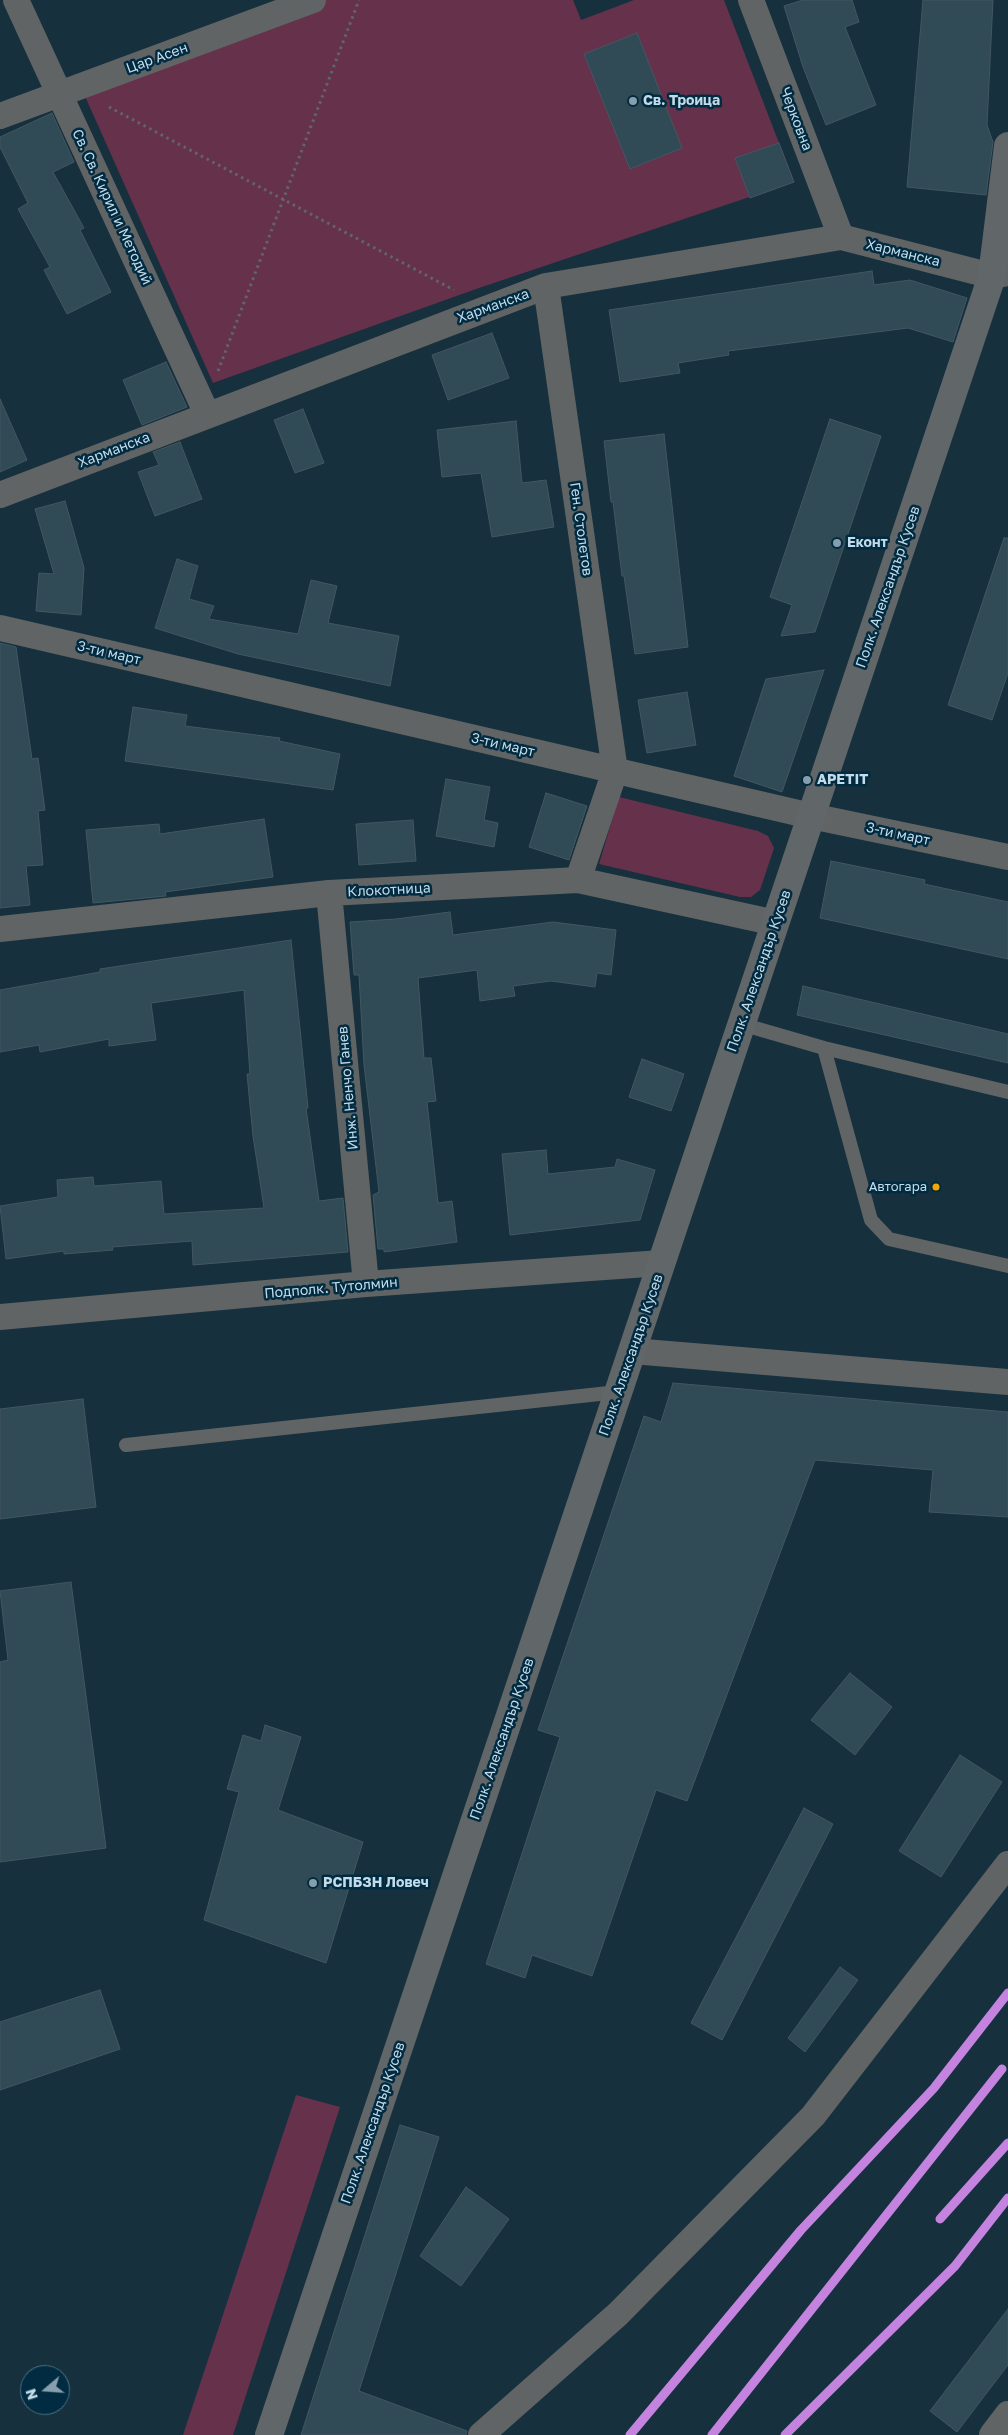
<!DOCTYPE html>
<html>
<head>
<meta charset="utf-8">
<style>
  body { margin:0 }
  #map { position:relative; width:1008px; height:2435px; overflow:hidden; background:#16303d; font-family:"Golos Text",sans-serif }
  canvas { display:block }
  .north { position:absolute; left:20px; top:2365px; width:50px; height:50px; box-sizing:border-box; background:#002b41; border:1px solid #4e7184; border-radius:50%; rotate:252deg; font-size:14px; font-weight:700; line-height:20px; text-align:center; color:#c4dbe9 }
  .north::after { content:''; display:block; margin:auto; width:18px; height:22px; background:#879fad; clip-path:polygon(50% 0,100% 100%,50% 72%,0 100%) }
</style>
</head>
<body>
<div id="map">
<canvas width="1008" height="2435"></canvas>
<div class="north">N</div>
</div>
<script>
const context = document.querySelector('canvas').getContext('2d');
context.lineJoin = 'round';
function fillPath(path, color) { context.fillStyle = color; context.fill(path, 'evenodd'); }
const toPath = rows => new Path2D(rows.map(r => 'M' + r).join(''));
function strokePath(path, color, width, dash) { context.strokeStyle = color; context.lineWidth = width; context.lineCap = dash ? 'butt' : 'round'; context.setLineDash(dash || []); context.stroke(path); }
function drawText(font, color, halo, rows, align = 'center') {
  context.font = font + ' "Golos Text",sans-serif'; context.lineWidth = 5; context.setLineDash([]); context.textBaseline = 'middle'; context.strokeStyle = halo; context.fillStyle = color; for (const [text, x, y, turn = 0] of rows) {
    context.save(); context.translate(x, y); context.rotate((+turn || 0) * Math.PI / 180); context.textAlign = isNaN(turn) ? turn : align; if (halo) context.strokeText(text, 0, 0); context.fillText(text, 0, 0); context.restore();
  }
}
fillPath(toPath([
  [326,0,573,0,581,20,634,0,724,0,794,182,479,288,213,383,84,94],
  [619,797,758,831,768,836,774,848,760,890,751,897,740,897,599,864],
  [296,2095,340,2107,233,2435,183,2435]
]), '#66314b');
const building = toPath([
  [803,0,852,0,859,22,845,27,876,105,826,125,803,67,784,6,803,0],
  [923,0,993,0,987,125,993,142,986,195,907,187,923,0],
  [637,33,682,148,630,169,584,54,637,33],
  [52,113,74,162,53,172,84,228,80,230,111,292,67,314,44,270,50,267,18,209,28,203,0,147,0,137,52,113],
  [779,143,794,182,750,198,735,158,779,143],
  [872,271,874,285,910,280,967,298,953,342,908,328,728,351,729,355,678,363,680,373,620,382,609,310,872,271],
  [492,333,509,378,448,400,432,355,492,333],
  [166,362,187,407,142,425,123,380,166,362],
  [0,399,27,460,0,472,0,399],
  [303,409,324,463,295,473,274,420,303,409],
  [830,419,881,436,815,632,781,636,792,605,770,597,830,419],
  [516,421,522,483,546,480,554,527,492,537,481,473,442,477,437,430,516,421],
  [664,434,688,647,635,654,624,576,622,576,613,502,611,502,604,441,664,434],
  [180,442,202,499,155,516,138,472,159,465,153,452,180,442],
  [65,501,84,568,81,615,36,611,39,573,54,574,35,509,65,501],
  [1004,538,1008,538,1008,673,992,720,948,705,1004,538],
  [177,559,198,566,189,599,214,606,209,619,298,634,311,580,337,586,328,623,399,636,390,686,238,654,155,628,177,559],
  [0,643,16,647,32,759,38,758,45,810,38,811,43,865,26,866,30,905,0,908,0,643],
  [824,670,782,792,734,776,766,679,824,670],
  [687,692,696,745,647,753,638,700,687,692],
  [133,707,187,715,185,726,280,738,279,741,340,754,333,790,125,761,133,707],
  [446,779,490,787,484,820,498,823,494,847,436,836,446,779],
  [546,793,587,806,569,860,529,847,546,793],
  [264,819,273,877,165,892,166,896,93,903,86,830,159,824,160,834,264,819],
  [413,820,416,861,359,865,356,824,413,820],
  [831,861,925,880,924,884,1008,902,1008,959,820,918,831,861],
  [450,912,453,935,553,922,616,930,611,975,597,973,595,987,551,981,513,986,515,996,480,1001,477,970,418,978,424,1058,431,1058,436,1101,427,1102,438,1203,452,1201,457,1242,384,1252,384,1249,378,1249,373,1195,379,1192,364,1065,359,975,354,975,350,922,396,919,450,912],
  [291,940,308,1108,306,1108,319,1201,343,1198,348,1252,193,1265,192,1241,112,1247,113,1250,64,1254,64,1251,6,1259,0,1206,58,1197,57,1180,93,1177,94,1186,161,1181,164,1214,264,1208,253,1136,247,1074,250,1074,244,990,151,1003,156,1040,109,1046,109,1039,40,1052,39,1045,0,1052,0,990,100,972,100,969,291,940],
  [803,986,1008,1034,1008,1063,797,1015,803,986],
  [642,1059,684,1074,671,1111,629,1097,642,1059],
  [546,1150,548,1174,615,1167,617,1159,655,1170,640,1220,510,1235,502,1154,546,1150],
  [673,1383,1008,1412,1008,1517,929,1512,933,1470,815,1460,687,1801,656,1790,592,1976,532,1955,525,1978,486,1964,560,1737,538,1730,644,1416,661,1422,673,1383],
  [83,1399,96,1507,0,1519,0,1409,83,1399],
  [71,1582,106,1848,0,1862,0,1662,8,1660,0,1591,71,1582],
  [850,1673,892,1707,855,1755,811,1720,850,1673],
  [265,1725,301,1737,278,1810,363,1842,326,1963,204,1920,239,1792,227,1789,243,1735,261,1741,265,1725],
  [960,1755,1002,1782,941,1877,899,1851,960,1755],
  [804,1808,833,1824,722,2040,691,2023,804,1808],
  [840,1967,858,1980,805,2052,788,2038,840,1967],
  [100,1990,120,2049,0,2090,0,2022,100,1990],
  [400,2125,439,2137,359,2391,467,2431,466,2435,301,2435,400,2125],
  [466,2187,509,2219,461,2286,420,2256,466,2187],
  [1008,2309,1008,2365,957,2432,930,2411,1008,2309]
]);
fillPath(building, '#304a56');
strokePath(building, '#435762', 1);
strokePath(toPath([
  [109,107,454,290],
  [218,371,359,0]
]), '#606668', 3, [2.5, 4]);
strokePath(toPath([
  [741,1024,824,1048,1008,1092],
  [824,1048,871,1220,889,1239,1008,1266],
  [126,1445,618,1392]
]), '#616464', 14);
strokePath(toPath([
  [16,0,207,414],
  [751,0,841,237],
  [0,116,313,0],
  [546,286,615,771,578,880],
  [0,495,546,286,841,237,992,276,1008,273],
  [0,628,811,816,1008,857],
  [329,893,366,1284],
  [0,929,329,893,578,880,776,923],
  [0,1317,366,1284,661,1263],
  [632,1351,1008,1382],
  [481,2435,618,2314,813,2116,1008,1864],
  [992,2435,1008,2414]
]), '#616464', 26);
strokePath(toPath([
  [269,2435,992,276,1008,146]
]), '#616668', 28);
strokePath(toPath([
  [940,2219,1008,2143],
  [630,2435,801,2230,934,2088,1008,1993],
  [712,2435,1002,2069],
  [785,2435,955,2266,1008,2198]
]), '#c483df', 9);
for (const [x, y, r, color] of [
  [633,101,5,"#879fad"],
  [837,543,5,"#879fad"],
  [807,780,5,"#879fad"],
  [936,1187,4.5,"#f7a600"],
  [313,1883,5,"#879fad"]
]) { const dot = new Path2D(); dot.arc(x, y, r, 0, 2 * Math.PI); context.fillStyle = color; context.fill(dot); strokePath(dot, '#002b41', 2); }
drawText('13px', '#c4dbe9', '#002b41', [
  ["Автогара",927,1187]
], 'right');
drawText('14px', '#c4dbe9', '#002b41', [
  ["Цар Асен",157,58,-20],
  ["Черковна",796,119,69],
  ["Св. Св. Кирил и Методий",112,207,65],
  ["Харманска",903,253,14],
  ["Харманска",493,306,-20],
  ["Харманска",114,450,-21],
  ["Ген. Столетов",581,529,82],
  ["Полк. Александър Кусев",888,587,-71],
  ["3-ти март",109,653,13],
  ["3-ти март",503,745,13],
  ["3-ти март",898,834,12],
  ["Клокотница",389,890,-3],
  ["Полк. Александър Кусев",759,971,-71],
  ["Инж. Ненчо Ганев",348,1088,-95],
  ["Подполк. Тутолмин",331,1288,-5],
  ["Полк. Александър Кусев",631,1355,-71],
  ["Полк. Александър Кусев",502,1739,-71],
  ["Полк. Александър Кусев",373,2123,-71]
]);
drawText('bold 14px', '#c4dbe9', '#002b41', [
  ["Св. Троица",643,101],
  ["Еконт",847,543],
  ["APETIT",817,780],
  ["РСПБЗН Ловеч",323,1883]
], 'left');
</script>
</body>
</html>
